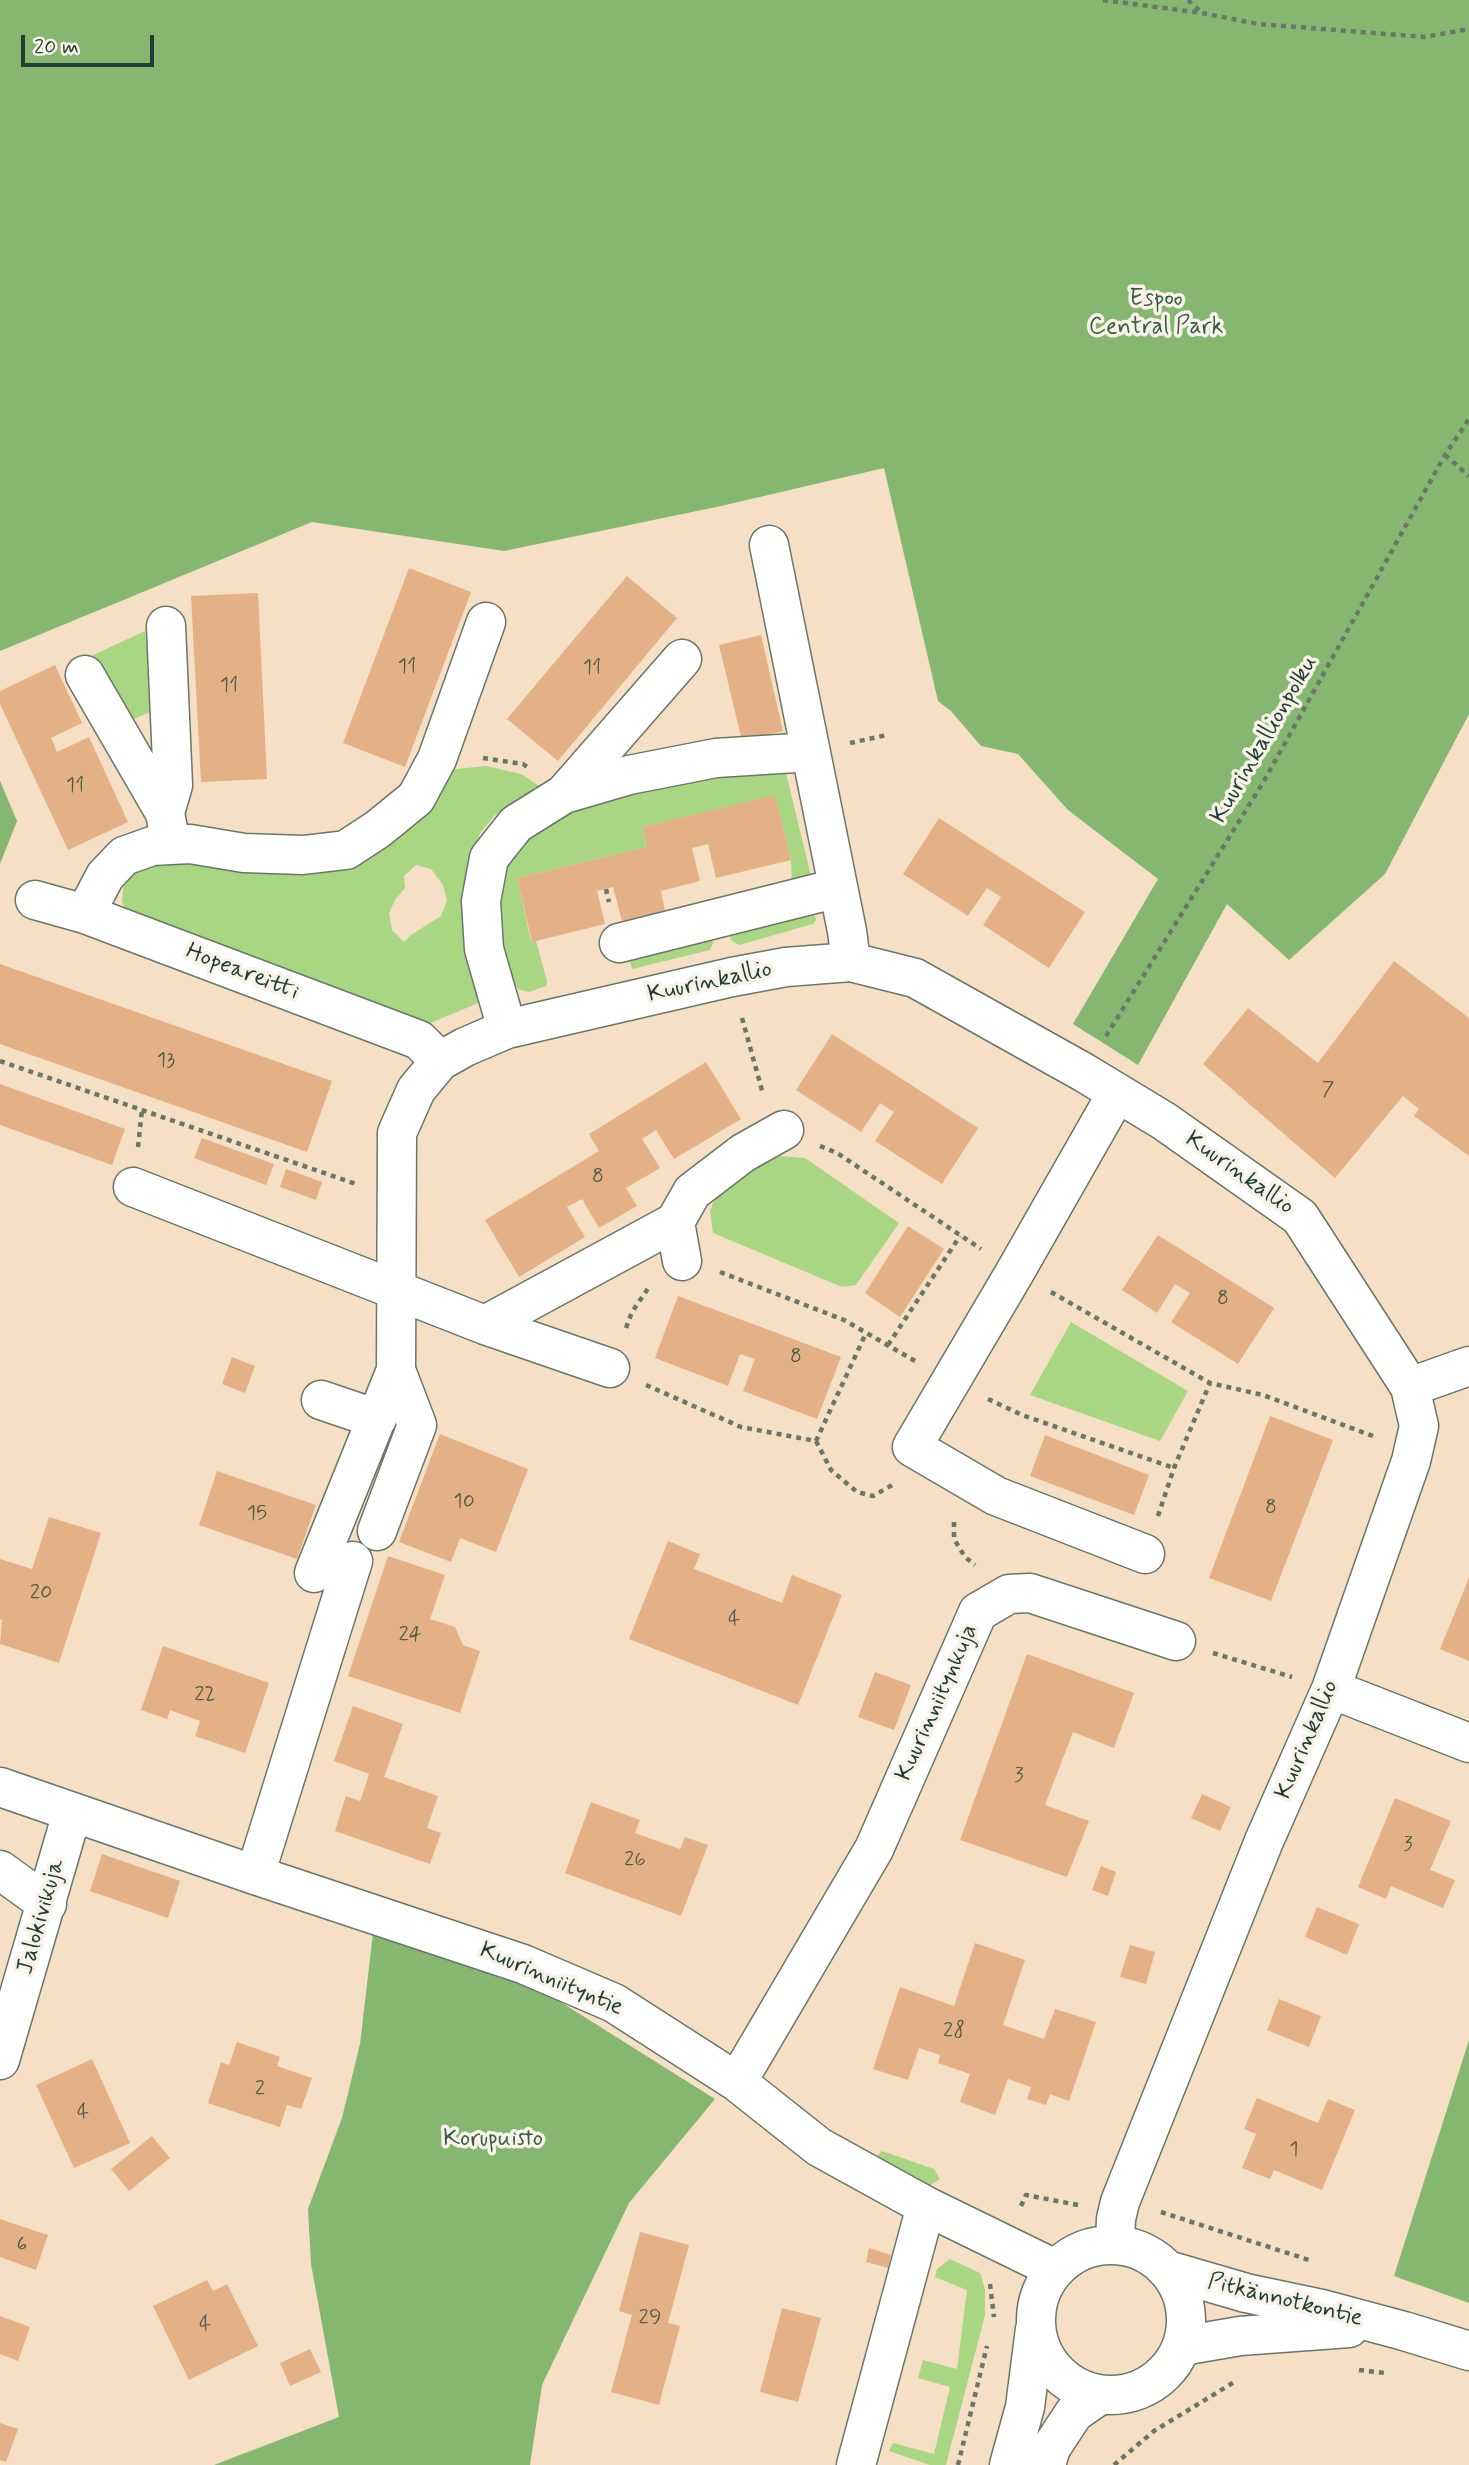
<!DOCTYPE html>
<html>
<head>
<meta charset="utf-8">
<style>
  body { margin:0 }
  #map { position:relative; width:1469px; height:2465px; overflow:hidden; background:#f5dfc5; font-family:Mynerve,sans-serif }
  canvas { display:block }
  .scale { position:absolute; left:21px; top:35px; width:133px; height:32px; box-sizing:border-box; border:4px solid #1f3d34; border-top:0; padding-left:9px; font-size:21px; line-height:24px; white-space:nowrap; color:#1f3d34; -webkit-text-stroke:5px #f7f3e8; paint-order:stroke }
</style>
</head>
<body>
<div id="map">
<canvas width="1469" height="2465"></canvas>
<div class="scale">20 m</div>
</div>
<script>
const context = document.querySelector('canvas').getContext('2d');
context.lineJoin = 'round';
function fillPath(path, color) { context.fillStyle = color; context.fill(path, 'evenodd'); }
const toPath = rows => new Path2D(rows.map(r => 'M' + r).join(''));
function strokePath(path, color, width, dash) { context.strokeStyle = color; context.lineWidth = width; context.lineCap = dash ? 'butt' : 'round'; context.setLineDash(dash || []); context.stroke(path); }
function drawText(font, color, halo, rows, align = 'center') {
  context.font = font + ' Mynerve,sans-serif'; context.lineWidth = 7; context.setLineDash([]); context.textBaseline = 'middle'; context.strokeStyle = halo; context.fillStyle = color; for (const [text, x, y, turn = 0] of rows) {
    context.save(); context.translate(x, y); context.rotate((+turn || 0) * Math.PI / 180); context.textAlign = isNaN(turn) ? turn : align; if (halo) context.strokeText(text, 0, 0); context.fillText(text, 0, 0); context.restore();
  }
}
fillPath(toPath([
  [145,631,157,709,127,722,89,657],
  [486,766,521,774,544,789,511,804,494,816,480,833,472,853,483,1001,428,1024,127,914,122,901,123,888,128,877,140,868,159,862,301,865,447,770],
  [416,865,431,869,443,885,447,901,441,916,411,935,404,942,392,930,389,913,395,900,405,888,404,876],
  [785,769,812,880,792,888,791,860,775,796,642,827,647,847,517,878,531,941,536,941,547,981,546,986,529,992,518,989,511,977,494,898,505,848,554,812,648,782],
  [813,907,816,920,813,924,739,945,731,940,728,927],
  [710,932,713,943,710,950,632,969,627,949],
  [780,1156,805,1158,899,1223,856,1285,842,1287,713,1233,710,1211,715,1198,751,1171],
  [1071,1322,1188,1391,1160,1441,1030,1395],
  [882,2151,934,2169,940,2179,929,2186,879,2159,878,2155],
  [950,2259,980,2273,985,2289,985,2315,946,2465,930,2465,889,2451,893,2443,934,2454,950,2387,918,2378,923,2360,957,2369,967,2290,935,2277,937,2269]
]), '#a9d683');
fillPath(toPath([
  [0,0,1469,0,1469,714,1385,874,1289,960,1227,904,1138,1065,1073,1024,1158,879,1068,810,1018,754,981,746,951,711,938,701,884,468,721,506,504,551,312,522,0,651],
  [0,781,17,821,0,864],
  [373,1933,543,1991,715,2099,629,2203,542,2385,530,2465,214,2465,339,2417,311,2264,308,2209,342,2118,360,2044],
  [1469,2040,1469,2303,1394,2276]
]), '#86b771');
fillPath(toPath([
  [409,568,471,592,405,767,343,743],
  [627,576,677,618,558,761,507,719],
  [258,593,267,779,201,782,191,596],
  [761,635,783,731,742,741,719,645],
  [55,665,82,723,51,738,57,752,89,737,128,822,68,850,0,704,0,691],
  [775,795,791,860,716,878,708,844,692,848,700,881,661,891,665,911,622,921,613,887,597,891,605,924,532,942,517,878,647,847,642,827],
  [939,818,1085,912,1049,968,983,925,1001,897,987,888,968,916,903,874],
  [1394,961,1469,1018,1469,1156,1414,1116,1419,1109,1403,1096,1335,1178,1203,1064,1248,1008,1318,1063],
  [0,964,332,1081,307,1152,0,1044],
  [832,1034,978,1128,942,1184,875,1141,894,1112,880,1103,861,1132,796,1090],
  [706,1062,741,1119,674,1159,656,1130,642,1139,660,1168,626,1188,637,1206,599,1228,582,1199,567,1207,585,1237,519,1277,485,1220,599,1151,589,1134],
  [0,1084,125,1129,112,1165,0,1125],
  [202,1138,274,1164,266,1185,194,1158],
  [286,1169,322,1182,316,1200,280,1187],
  [908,1226,944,1249,900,1317,865,1293],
  [1158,1235,1274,1308,1238,1364,1171,1322,1190,1293,1175,1284,1157,1313,1122,1290],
  [678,1296,841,1357,817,1419,743,1391,755,1359,740,1354,728,1386,655,1358],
  [232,1357,255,1366,245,1393,222,1384],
  [1270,1416,1333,1440,1271,1601,1209,1578],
  [440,1434,528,1469,496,1552,460,1538,451,1562,399,1542],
  [1045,1435,1149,1475,1134,1515,1030,1476],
  [217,1471,316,1505,297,1559,199,1525],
  [49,1517,101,1533,59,1663,0,1644,2,1620,0,1619,0,1559,32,1569],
  [668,1541,700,1554,694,1569,782,1603,792,1575,842,1595,798,1705,629,1639],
  [388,1556,445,1575,430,1619,455,1627,463,1645,480,1651,460,1713,348,1676],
  [1469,1578,1469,1661,1440,1649],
  [163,1646,269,1683,245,1753,195,1736,200,1721,170,1710,167,1719,141,1710],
  [1027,1654,1134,1693,1114,1748,1073,1732,1045,1805,1089,1821,1067,1877,960,1840],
  [875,1672,911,1685,894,1730,858,1717],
  [353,1706,403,1724,384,1777,438,1796,427,1828,441,1833,430,1864,335,1831,346,1796,360,1801,369,1774,334,1761],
  [1202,1794,1231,1807,1220,1831,1191,1818],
  [1395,1798,1451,1821,1430,1870,1455,1880,1443,1908,1391,1886,1386,1899,1358,1887],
  [591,1802,640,1820,635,1833,680,1849,685,1837,708,1845,681,1916,565,1873],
  [102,1854,180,1881,168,1918,90,1891],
  [1101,1866,1116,1872,1108,1896,1092,1890],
  [1317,1907,1359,1924,1347,1955,1305,1937],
  [975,1943,1025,1960,1003,2025,1044,2039,1055,2009,1096,2022,1069,2101,1050,2094,1046,2105,1027,2099,1031,2087,1008,2079,995,2115,960,2102,970,2074,938,2063,940,2055,919,2048,908,2080,873,2069,900,1987,954,2006],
  [1130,1945,1155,1952,1146,1984,1120,1977],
  [1279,1999,1321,2016,1309,2047,1267,2030],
  [237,2042,280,2057,277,2066,312,2078,301,2109,287,2105,280,2127,208,2103,221,2062,229,2065],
  [92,2059,130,2143,74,2168,36,2085],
  [1257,2098,1318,2123,1328,2099,1355,2110,1322,2190,1274,2170,1270,2179,1242,2168,1256,2134,1244,2129],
  [152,2136,170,2158,129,2191,111,2169],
  [0,2219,48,2235,36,2270,0,2257],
  [640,2232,689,2245,668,2323,680,2326,659,2405,611,2392,632,2315,619,2311],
  [869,2248,891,2255,888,2268,866,2262],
  [207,2280,213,2291,227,2284,258,2346,189,2380,153,2306],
  [782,2308,821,2318,798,2402,760,2392],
  [0,2316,30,2327,18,2361,0,2354],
  [310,2349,321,2372,290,2386,280,2363],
  [0,2423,18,2429,6,2462,0,2460]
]), '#e4b186');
const minor = toPath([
  [769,545,847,931,851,962],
  [85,675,165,813,171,845],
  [564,794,682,659],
  [165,813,173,785,166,626],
  [35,900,85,914,419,1040,440,1061],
  [85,914,105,876,124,856,152,846,190,844,244,853,303,855,346,850,378,829,416,798,437,759,486,622],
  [619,943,838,888],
  [507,1029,484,949,481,901,489,858,516,824,564,794,629,775,716,758,811,752],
  [1117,1093,1015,1272,912,1447,996,1496,1145,1554],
  [133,1187,485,1325,610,1368],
  [675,1222,682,1261],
  [485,1325,675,1222,692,1192,743,1153,784,1130],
  [1410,1387,1469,1366],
  [321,1400,377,1419],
  [377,1531,417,1425,396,1370,397,1133,416,1090,440,1061,465,1047,507,1029,732,977,786,967,851,962,915,978,1083,1072,1164,1121,1300,1217,1410,1387,1419,1426,1411,1461,1331,1689,1264,1841,1120,2202,1116,2219,1115,2245],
  [314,1573,396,1370],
  [1331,1689,1469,1743],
  [0,1787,255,1875,523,1964,614,2003,737,2082,819,2147,926,2206,1055,2269],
  [0,1870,47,1904],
  [255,1875,353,1561],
  [0,2060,72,1813],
  [737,2082,874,1849,978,1612,1009,1594,1030,1593,1176,1641],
  '1036 2320a75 75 0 1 1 150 0a75 75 0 1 1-150 0Z',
  [1167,2270,1246,2293,1322,2309,1404,2331,1469,2351],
  [1182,2346,1240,2336,1349,2328],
  [856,2465,926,2206],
  [1009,2465,1025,2407,1035,2329],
  [1046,2465,1051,2448,1074,2413,1100,2395]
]);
strokePath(minor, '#6a7667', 41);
strokePath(toPath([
  [1103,0,1202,13,1258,24,1425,37,1469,29],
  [1188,0,1201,12],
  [1445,455,1469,476],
  [850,743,887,735],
  [483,758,523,764,529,768],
  [606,889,609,902],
  [742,1018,763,1094],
  [1106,1036,1264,781,1445,455,1469,419],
  [0,1061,356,1184],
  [820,1146,837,1153,981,1249],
  [138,1147,142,1110],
  [720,1272,844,1320,915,1361],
  [1051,1292,1210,1383,1263,1395,1373,1436],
  [626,1328,632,1312,649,1287],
  [888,1345,960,1236],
  [646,1385,741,1427,816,1441,866,1333],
  [988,1399,1022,1415,1174,1468],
  [816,1441,831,1470,857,1492,873,1496,894,1484],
  [1158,1516,1174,1468,1210,1383],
  [954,1522,954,1539,965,1557,975,1565],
  [1213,1653,1292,1677],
  [1021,2206,1026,2195,1078,2205],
  [1161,2212,1309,2260],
  [990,2284,994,2317],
  [1359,2370,1385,2373],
  [958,2465,987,2346],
  [1114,2465,1154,2431,1236,2381]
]), '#6a7667', 4.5, [5, 5]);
strokePath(minor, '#fff', 38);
drawText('21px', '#505a48', null, [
  ["11",407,668],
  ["11",592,669],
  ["11",229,687],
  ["11",75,787],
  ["13",166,1062],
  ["7",1328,1091],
  ["8",598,1178],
  ["8",1223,1300],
  ["8",796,1358],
  ["10",464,1503],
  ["8",1271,1509],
  ["15",257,1515],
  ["20",41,1594],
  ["4",734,1621],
  ["24",410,1636],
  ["22",205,1696],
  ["3",1019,1777],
  ["3",1408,1846],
  ["26",635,1861],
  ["28",954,2032],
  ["2",260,2090],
  ["4",83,2114],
  ["1",1294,2151],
  ["6",22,2246],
  ["29",650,2319],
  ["4",205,2326]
]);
drawText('24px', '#3b5c44', '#f7f3e8', [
  ["Espoo",1156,300],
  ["Central Park",1156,328],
  ["Korupuisto",493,2140]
]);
drawText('24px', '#1f3d34', '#f7f3e8', [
  ["Kuurinkallionpolku",1265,740,-60],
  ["Hopeareitti",242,973,21],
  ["Kuurinkallio",710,983,-12],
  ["Kuurinkallio",1239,1174,35],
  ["Kuurinniitynkuja",938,1703,-66],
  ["Kuurinkallio",1308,1740,-67],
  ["Jalokivikuja",42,1917,-74],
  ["Kuurinniityntie",551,1980,23],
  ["Pitkännotkontie",1285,2301,14]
]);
</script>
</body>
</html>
